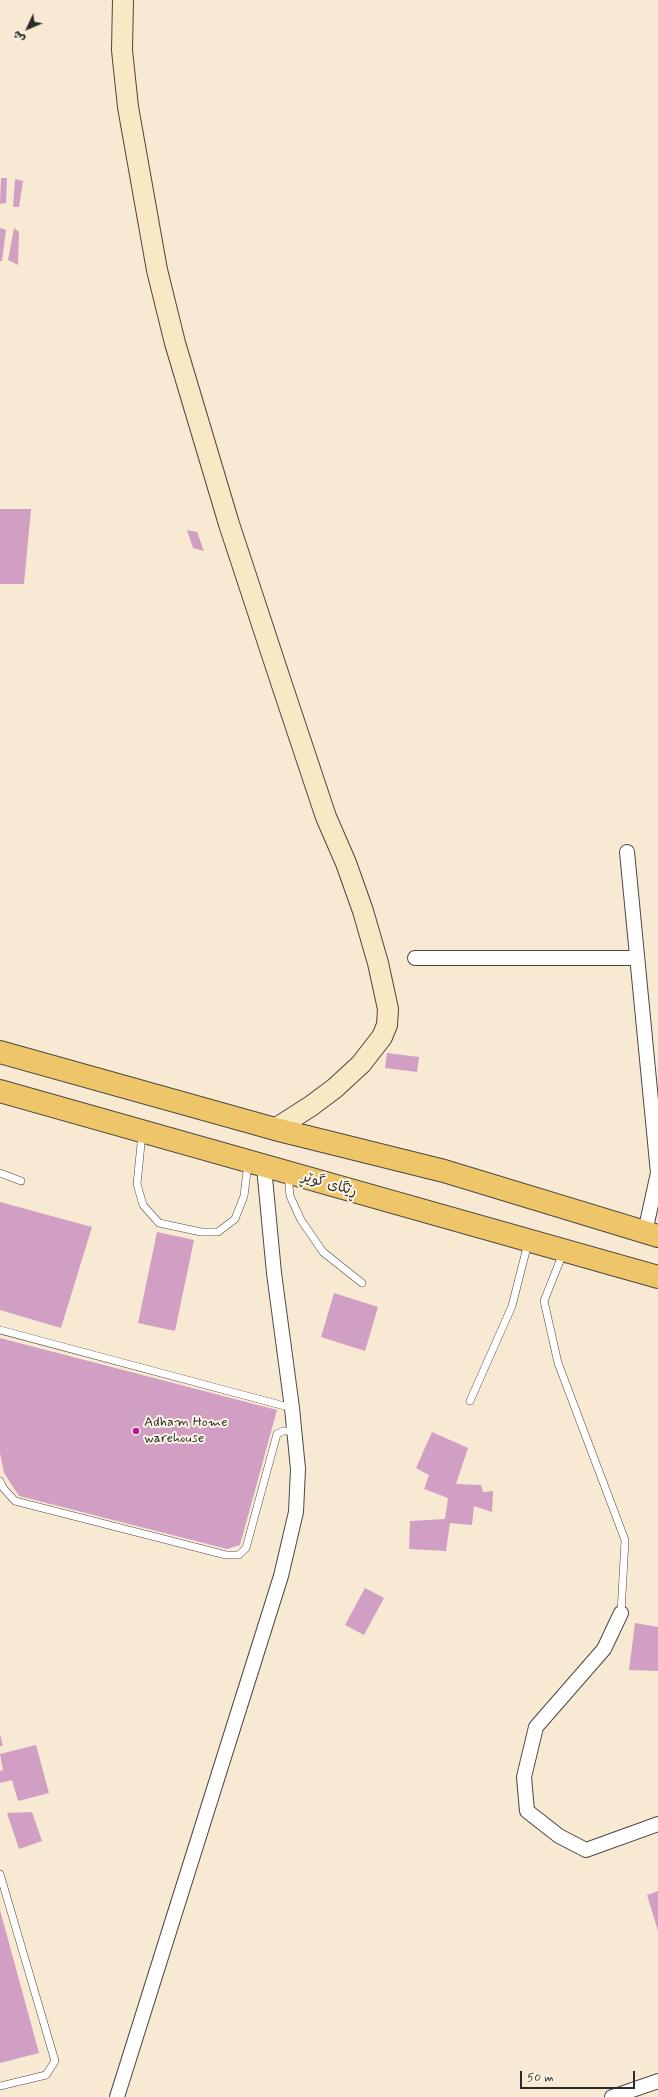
<!DOCTYPE html>
<html>
<head>
<meta charset="utf-8">
<style>
  body { margin:0 }
  #map { position:relative; width:658px; height:2097px; overflow:hidden; background:#f8e9d3; font-family:Mynerve,"Playpen Sans Arabic",sans-serif }
  canvas { display:block }
  .north { position:absolute; left:8px; top:8px; width:40px; height:40px; -webkit-text-stroke:3px #fcf5e5; paint-order:stroke; rotate:226deg; font-size:11px; font-weight:700; line-height:16px; text-align:center; color:#2b2b2b }
  .north::after { content:''; display:block; margin:auto; width:14px; height:18px; background:#2b2b2b; clip-path:polygon(50% 0,100% 100%,50% 72%,0 100%) }
  .scale { position:absolute; left:520px; top:2071px; width:115px; height:18px; box-sizing:border-box; border:2px solid #2b2b2b; border-top:0; padding-left:5px; font-size:12px; line-height:14px; white-space:nowrap; color:#2b2b2b; -webkit-text-stroke:3px #fcf5e5; paint-order:stroke }
</style>
</head>
<body>
<div id="map">
<canvas width="658" height="2097"></canvas>
<div class="north">ش</div>
<div class="scale">50 m</div>
</div>
<script>
const context = document.querySelector('canvas').getContext('2d');
context.lineJoin = 'round';
function fillPath(path, color) { context.fillStyle = color; context.fill(path, 'evenodd'); }
const toPath = rows => new Path2D(rows.map(r => 'M' + r).join(''));
function strokePath(path, color, width, dash) { context.strokeStyle = color; context.lineWidth = width; context.lineCap = dash ? 'butt' : 'round'; context.setLineDash(dash || []); context.stroke(path); }
function drawText(font, color, halo, rows, align = 'center') {
  context.font = font + ' Mynerve,"Playpen Sans Arabic",sans-serif'; context.lineWidth = 4; context.setLineDash([]); context.textBaseline = 'middle'; context.strokeStyle = halo; context.fillStyle = color; for (const [text, x, y, turn = 0] of rows) {
    context.save(); context.translate(x, y); context.rotate((+turn || 0) * Math.PI / 180); context.textAlign = isNaN(turn) ? turn : align; if (halo) context.strokeText(text, 0, 0); context.fillText(text, 0, 0); context.restore();
  }
}
fillPath(toPath([
  [1,178,7,178,6,203,0,204],
  [15,179,23,181,19,207,13,207],
  [0,228,6,230,2,261,0,261],
  [14,228,19,232,18,265,8,260],
  [0,509,31,509,24,584,0,584],
  [187,530,197,532,204,551,193,548],
  [387,1053,419,1057,417,1072,385,1068],
  [0,1202,92,1227,61,1328,0,1310],
  [157,1232,194,1240,175,1331,138,1323],
  [334,1293,378,1307,365,1351,321,1337],
  [0,1338,277,1410,240,1545,227,1549,19,1496,4,1473,0,1453],
  [432,1432,468,1448,456,1484,481,1485,483,1492,493,1491,492,1512,474,1506,472,1525,450,1523,446,1551,409,1549,410,1521,445,1519,448,1498,424,1489,429,1475,416,1468],
  [365,1588,384,1598,364,1635,345,1625],
  [635,1623,658,1627,658,1671,629,1670],
  [0,1734,3,1746,0,1746],
  [36,1745,49,1793,18,1801,12,1780,0,1783,0,1771,3,1770,0,1754],
  [32,1812,42,1841,19,1849,7,1813],
  [658,1891,658,1931,647,1895],
  [0,1910,39,2053,0,2063]
]), '#d09fc3');
const lane = toPath([
  [142,1134,137,1184,143,1205,159,1223,201,1232,218,1232,235,1219,244,1196,248,1163],
  [0,1173,21,1181],
  [288,1175,290,1196,301,1220,323,1252,362,1283],
  [563,1253,544,1301,558,1363,625,1540,621,1613],
  [0,1330,292,1408],
  [470,1401,512,1306,528,1243],
  [0,1481,4,1489,15,1501,226,1555,239,1555,246,1548,277,1434,283,1431,294,1431],
  [0,1874,55,2061,46,2075,0,2086]
]);
const street = toPath([
  [627,852,658,1173,645,1232],
  [415,958,637,958],
  [621,1613,604,1649,536,1727,524,1777,527,1811,559,1836,586,1850,658,1824],
  [117,2097,281,1576,296,1512,298,1469,292,1408,274,1273,264,1167],
  [612,2097,658,2081]
]);
const secondary = toPath([
  [123,0,122,50,128,107,157,270,175,343,229,524,282,685,326,817,346,863,363,911,378,963,388,1009,387,1025,382,1037,361,1064,335,1088,311,1106,275,1129]
]);
const highway = toPath([
  [0,1052,275,1129,444,1171,658,1236],
  [0,1091,658,1277]
]);
strokePath(lane, '#4a4844', 8);
strokePath(street, '#4a4844', 16);
strokePath(secondary, '#4a4844', 22);
strokePath(highway, '#4a4844', 24);
strokePath(lane, '#fff', 7);
strokePath(street, '#fff', 14);
strokePath(secondary, '#f8e8c3', 20);
strokePath(highway, '#eec569', 22);
for (const [x, y, r, color] of [
  [136,1431,4,"#b5179e"]
]) { const dot = new Path2D(); dot.arc(x, y, r, 0, 2 * Math.PI); context.fillStyle = color; context.fill(dot); strokePath(dot, '#fcf5e5', 1.5); }
drawText('14px', '#2b2b2b', '#fcf5e5', [
  ["ڕێگای گوێڕ",329,1185,16]
]);
drawText('14px', '#2b2b2b', '#fcf5e5', [
  ["Adham Home",144,1423],
  ["warehouse",144,1439]
], 'left');
</script>
</body>
</html>
